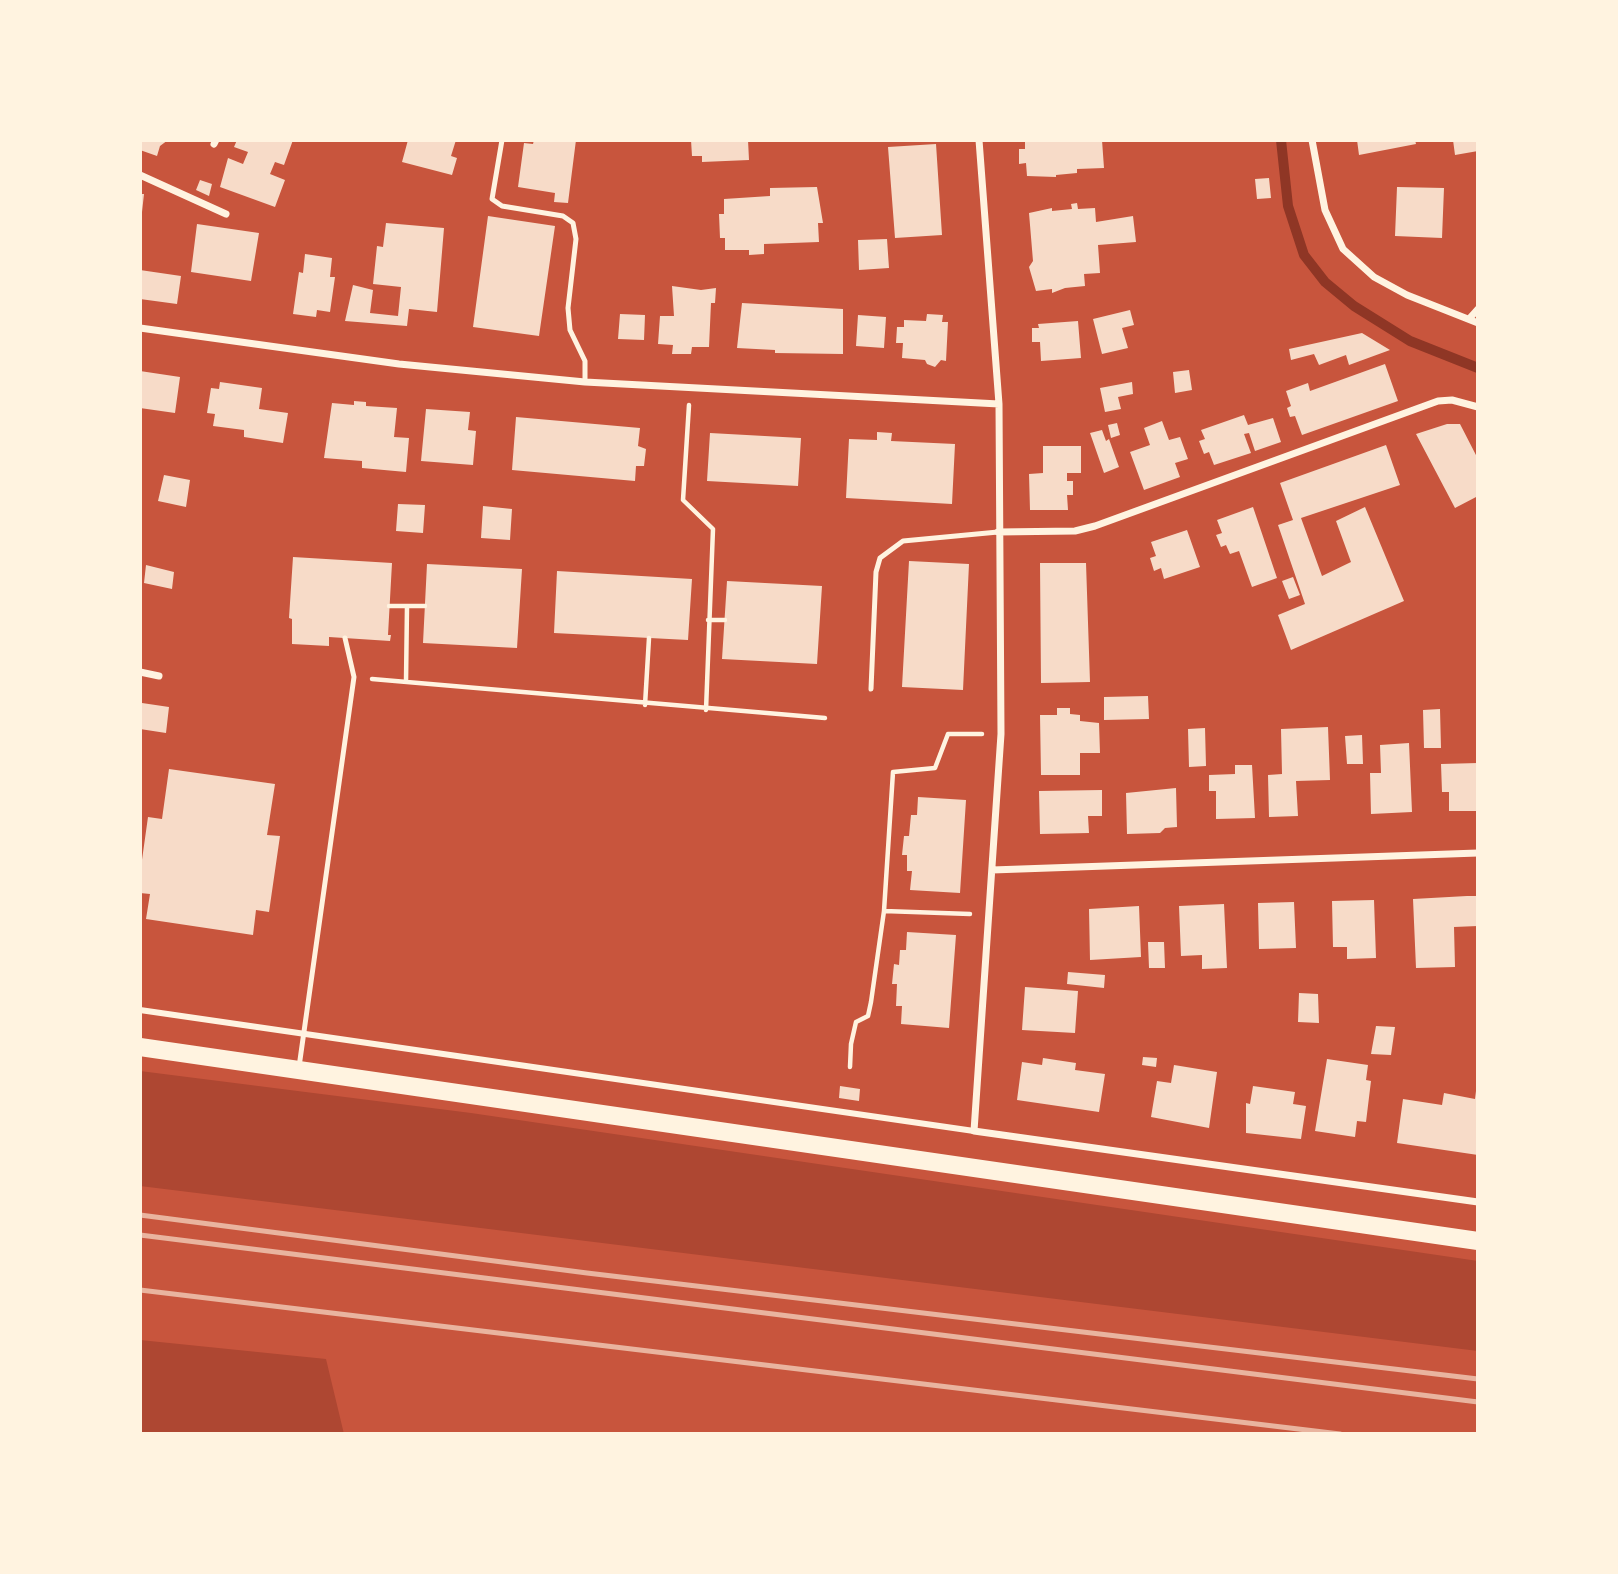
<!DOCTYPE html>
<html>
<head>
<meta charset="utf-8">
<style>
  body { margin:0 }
  #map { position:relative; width:1618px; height:1574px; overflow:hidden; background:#c8553d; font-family:"Nunito Sans",sans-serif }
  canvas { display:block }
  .frame { position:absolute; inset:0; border:142px solid #fff3e0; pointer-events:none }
</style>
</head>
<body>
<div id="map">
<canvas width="1618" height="1574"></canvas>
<div class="frame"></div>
</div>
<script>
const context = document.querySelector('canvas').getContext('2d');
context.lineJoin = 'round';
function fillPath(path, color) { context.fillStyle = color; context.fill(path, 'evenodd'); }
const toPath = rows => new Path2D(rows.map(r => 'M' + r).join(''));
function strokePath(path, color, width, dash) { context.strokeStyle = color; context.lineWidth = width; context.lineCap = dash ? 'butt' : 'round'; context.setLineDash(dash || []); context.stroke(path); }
fillPath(toPath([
  [140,1071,471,1113,1478,1261,1478,1351,140,1186],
  [140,1340,326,1359,344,1434,140,1434]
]), '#ae4732');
strokePath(toPath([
  [1281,140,1288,206,1304,255,1325,282,1354,306,1410,341,1478,368]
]), '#8f3625', 10);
fillPath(toPath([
  [140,140,168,140,160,146,157,156,140,150],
  [237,140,293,140,284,165,275,162,270,174,285,180,275,207,220,187,228,158,243,164,248,152,234,147],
  [408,140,456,140,451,156,457,158,452,175,402,162],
  [534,140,576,140,568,203,554,202,555,193,518,187,524,143,533,144],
  [691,140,748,140,749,160,702,162,702,156,692,156],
  [1025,140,1102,140,1104,168,1077,169,1077,173,1056,175,1056,177,1027,176,1026,163,1019,164,1019,149,1025,149],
  [1357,140,1415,140,1416,144,1359,155],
  [1453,140,1478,140,1478,151,1455,155],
  [936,144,942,235,895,238,888,147],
  [1269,178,1271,198,1257,199,1255,179],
  [200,180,212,184,209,196,196,190],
  [817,187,823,223,818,223,819,242,764,244,764,254,749,255,749,250,725,250,725,238,720,238,719,214,724,214,724,199,770,196,770,188],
  [1397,187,1444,188,1442,238,1395,236],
  [140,194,144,194,142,212,140,212],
  [1077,203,1078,209,1095,208,1096,222,1133,216,1136,242,1098,245,1100,273,1084,274,1085,286,1065,288,1052,293,1052,289,1036,291,1029,267,1033,261,1029,213,1052,208,1052,211,1072,209,1071,204],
  [488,216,555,226,539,336,473,327],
  [386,223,444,228,437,312,409,309,407,326,345,321,353,285,373,290,370,313,398,316,401,287,373,284,377,246,383,247],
  [197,224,259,233,251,281,191,272],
  [887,239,889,268,859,270,858,240],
  [305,254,332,258,330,277,335,277,330,312,317,310,316,317,293,314,299,272,303,273],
  [140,270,181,276,177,304,140,299],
  [672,286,701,290,716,288,715,303,711,303,709,347,692,347,691,354,672,354,673,345,658,344,660,316,674,316],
  [742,303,843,309,843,354,775,353,775,350,737,348],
  [1130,310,1134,325,1122,328,1128,348,1102,354,1093,319],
  [620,314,645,315,644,340,618,339],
  [927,314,943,315,942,322,948,322,946,361,941,360,935,367,927,364,925,360,902,358,903,343,896,343,897,327,904,327,904,320,926,321],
  [858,315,886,317,884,348,856,346],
  [1078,321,1081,358,1041,361,1040,342,1032,342,1032,328,1039,328,1038,324],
  [1362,333,1390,350,1349,365,1346,355,1319,365,1314,354,1291,360,1289,349],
  [1385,364,1398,401,1302,435,1295,416,1290,417,1287,408,1291,406,1286,391,1308,383,1310,391],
  [1189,370,1192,390,1175,393,1173,372],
  [140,371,180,377,175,413,140,408],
  [220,382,262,388,259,409,288,413,283,443,244,437,244,430,213,426,215,414,207,413,211,388,219,389],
  [1132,382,1133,394,1118,397,1121,409,1105,412,1100,388],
  [354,401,366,402,366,406,397,408,394,437,409,438,406,472,362,468,362,461,324,458,332,403,354,405],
  [426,409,470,412,468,430,476,431,473,465,421,461],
  [1244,415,1248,425,1273,418,1281,442,1255,451,1249,433,1244,434,1251,453,1214,465,1209,452,1204,454,1199,441,1205,439,1201,430],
  [516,417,640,428,638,446,646,449,644,466,636,466,635,481,512,470],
  [1162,421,1169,440,1180,437,1188,459,1175,463,1180,477,1144,490,1130,452,1150,445,1144,428],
  [1117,423,1120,435,1111,438,1108,425],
  [1447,424,1460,424,1478,459,1478,496,1455,508,1416,434],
  [1102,430,1106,441,1109,439,1119,467,1104,473,1090,433],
  [877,432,892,433,891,441,955,444,952,504,846,498,849,439,877,440],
  [710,433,801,438,798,486,707,481],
  [1386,445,1400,485,1301,518,1322,576,1351,562,1336,521,1365,507,1404,601,1291,650,1278,615,1305,604,1278,525,1293,520,1280,483],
  [1043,446,1081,446,1081,473,1067,473,1067,481,1073,481,1073,495,1067,495,1068,510,1030,510,1029,474,1043,473],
  [164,475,190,480,186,507,158,501],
  [398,504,425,505,423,533,396,531],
  [483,506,512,509,510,540,481,538],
  [1253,507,1277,578,1252,587,1239,551,1230,554,1226,545,1221,547,1216,535,1222,533,1217,520],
  [1187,530,1200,567,1164,579,1161,568,1154,571,1150,558,1156,556,1151,542],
  [293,557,392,563,388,635,391,635,390,641,329,637,329,646,292,644,292,619,289,618],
  [909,561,969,564,963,690,902,687],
  [1040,563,1086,563,1090,682,1041,683],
  [427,564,522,569,517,648,423,643],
  [146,565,174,572,172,589,144,583],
  [557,571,692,579,688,640,554,633],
  [1293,577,1300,595,1289,599,1282,581],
  [727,581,822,586,817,664,722,659],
  [1148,696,1149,719,1104,720,1104,697],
  [142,703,169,707,166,733,140,729],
  [1057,708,1070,708,1070,714,1080,715,1080,721,1099,723,1100,753,1080,753,1080,775,1041,775,1040,715,1057,715],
  [1440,709,1441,748,1424,748,1423,710],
  [1328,727,1330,780,1296,781,1298,816,1269,817,1268,775,1282,774,1281,729],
  [1205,728,1206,766,1189,767,1188,729],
  [1362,735,1363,764,1347,764,1345,736],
  [1409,743,1412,812,1371,814,1370,773,1381,773,1380,745],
  [1478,763,1478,811,1449,811,1449,792,1442,792,1441,764],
  [1235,765,1252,765,1255,818,1216,819,1216,791,1209,791,1209,775,1235,774],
  [169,769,275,784,267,835,280,836,269,912,256,910,253,935,146,919,150,894,140,893,140,874,148,817,162,819],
  [1176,788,1177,827,1165,828,1160,833,1127,834,1126,793],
  [1102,790,1102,816,1088,816,1089,833,1040,834,1039,791],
  [918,797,966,800,960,893,910,890,912,871,907,871,907,855,902,855,904,836,909,836,911,815,917,815],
  [1467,896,1478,896,1478,926,1454,927,1455,967,1416,968,1413,899],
  [1374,900,1376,958,1347,959,1347,947,1333,947,1332,901],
  [1294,902,1296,948,1259,949,1258,903],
  [1224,904,1227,968,1202,969,1202,955,1181,956,1179,906],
  [1139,906,1141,957,1090,960,1089,909],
  [907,932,956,935,949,1028,901,1024,902,1006,896,1006,897,984,892,984,894,964,899,965,900,950,906,950],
  [1148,942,1164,942,1165,968,1149,968],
  [1068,972,1105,975,1104,988,1067,984],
  [1025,987,1078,991,1075,1033,1022,1030],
  [1299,993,1318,994,1319,1023,1298,1022],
  [1376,1026,1395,1027,1391,1055,1371,1054],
  [1143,1057,1157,1058,1156,1067,1142,1065],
  [1043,1058,1076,1063,1075,1070,1105,1074,1099,1112,1017,1100,1022,1062,1042,1065],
  [1327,1059,1368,1065,1366,1080,1371,1081,1366,1122,1357,1121,1355,1137,1315,1131],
  [1174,1065,1217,1072,1209,1128,1151,1117,1157,1081,1171,1083],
  [840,1086,860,1089,859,1101,839,1098],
  [1253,1086,1295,1092,1293,1104,1306,1106,1301,1139,1246,1133,1246,1103,1250,1104],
  [1476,1091,1478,1155,1397,1143,1403,1099,1442,1105,1444,1093,1475,1099]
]), '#f7dbc8');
strokePath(toPath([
  [689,405,683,500,713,529,706,710],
  [389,606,407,606,406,682],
  [407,606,425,606],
  [708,620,725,620],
  [372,679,825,718],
  [645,705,649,638],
  [884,911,893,772,935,768,948,734,982,734],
  [850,1067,851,1044,856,1022,868,1016,871,1002,884,911,970,914]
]), '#fff3e0', 4.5);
strokePath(toPath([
  [502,140,492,199,502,206,563,216,573,223,576,239,568,308,570,330,585,361,585,382],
  [871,689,876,572,880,558,903,541,998,532],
  [299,1067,354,677,345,638]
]), '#fff3e0', 5);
strokePath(toPath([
  [140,1010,974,1131]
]), '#fff3e0', 6);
strokePath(toPath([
  [979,140,999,404,1001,734,974,1131,1478,1202],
  [1312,140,1325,210,1343,249,1374,277,1407,295,1478,323],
  [214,144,216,140],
  [140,175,226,214],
  [1469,319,1478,309],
  [140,328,399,364,585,382,999,404],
  [998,532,1075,531,1095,526,1438,401,1452,400,1478,407],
  [140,672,159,676],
  [992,870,1478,853]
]), '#fff3e0', 7);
strokePath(toPath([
  [140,1047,1478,1241]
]), '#fff3e0', 18);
strokePath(toPath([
  [140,1215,587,1273,1478,1379],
  [140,1235,1478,1402],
  [140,1290,1340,1434]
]), '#e9b49f', 5);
</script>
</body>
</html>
